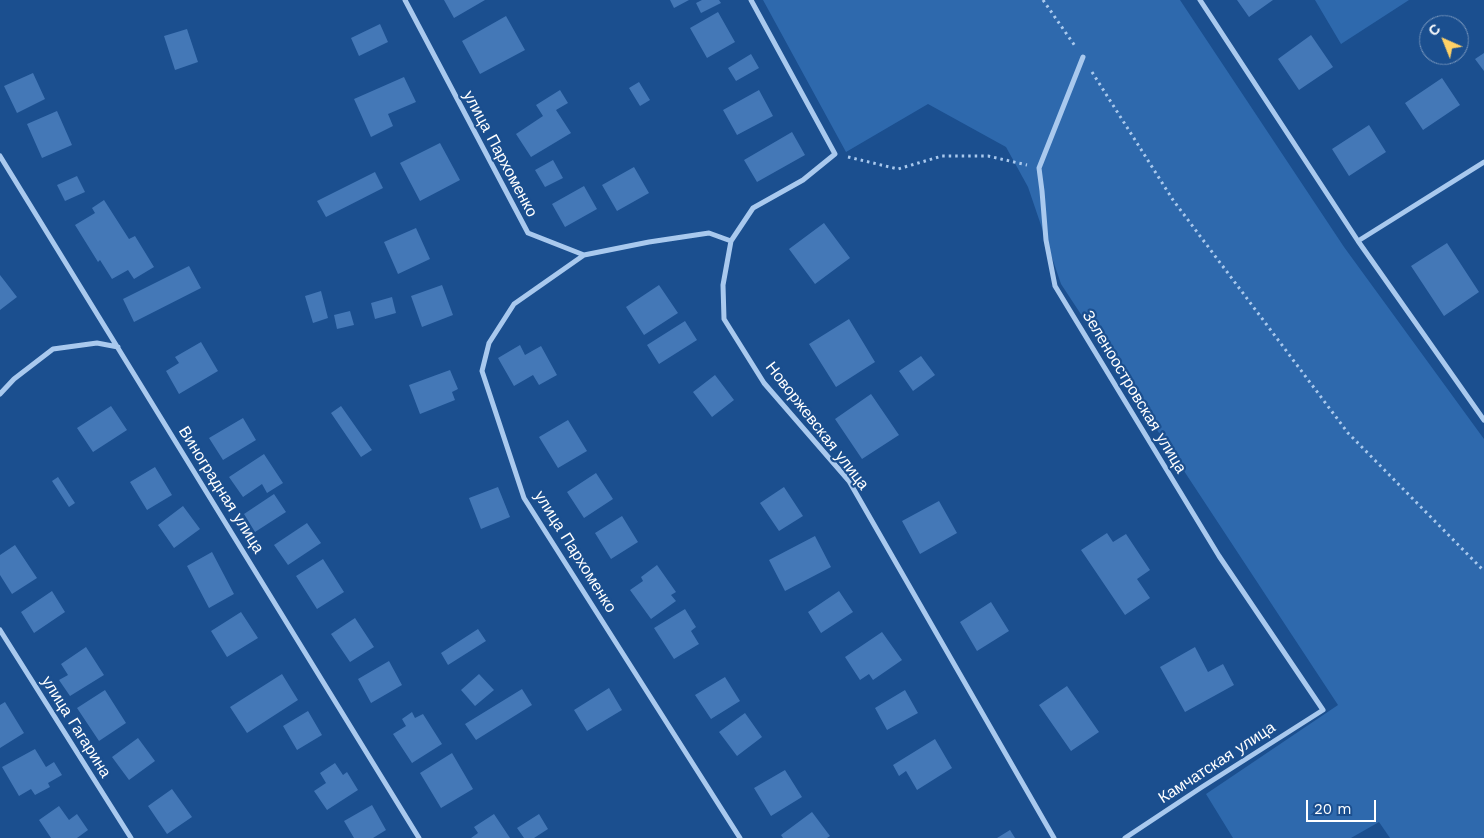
<!DOCTYPE html>
<html>
<head>
<meta charset="utf-8">
<style>
  body { margin:0 }
  #map { position:relative; width:1484px; height:838px; overflow:hidden; background:#1b4f8f; font-family:"Work Sans",sans-serif }
  canvas { display:block }
  .north { position:absolute; left:1419px; top:15px; width:50px; height:50px; box-sizing:border-box; background:#1b4f8f; border:1px solid #7695bc; border-radius:50%; rotate:316deg; font-size:14px; font-weight:700; line-height:20px; text-align:center; color:#fff }
  .north::after { content:''; display:block; margin:auto; width:18px; height:22px; background:#ffd166; clip-path:polygon(50% 0,100% 100%,50% 72%,0 100%) }
  .scale { position:absolute; left:1306px; top:800px; width:70px; height:22px; box-sizing:border-box; border:2px solid #fff; border-top:0; padding-left:6px; font-size:15px; line-height:18px; white-space:nowrap; color:#fff; -webkit-text-stroke:4px #1b4f8f; paint-order:stroke }
</style>
</head>
<body>
<div id="map">
<canvas width="1484" height="838"></canvas>
<div class="north">С</div>
<div class="scale">20 m</div>
</div>
<script>
const context = document.querySelector('canvas').getContext('2d');
context.lineJoin = 'round';
function fillPath(path, color) { context.fillStyle = color; context.fill(path, 'evenodd'); }
const toPath = rows => new Path2D(rows.map(r => 'M' + r).join(''));
function strokePath(path, color, width, dash) { context.strokeStyle = color; context.lineWidth = width; context.lineCap = dash ? 'butt' : 'round'; context.setLineDash(dash || []); context.stroke(path); }
function drawText(font, color, halo, rows, align = 'center') {
  context.font = font + ' "Work Sans",sans-serif'; context.lineWidth = 4.5; context.setLineDash([]); context.textBaseline = 'middle'; context.strokeStyle = halo; context.fillStyle = color; for (const [text, x, y, turn = 0] of rows) {
    context.save(); context.translate(x, y); context.rotate((+turn || 0) * Math.PI / 180); context.textAlign = isNaN(turn) ? turn : align; if (halo) context.strokeText(text, 0, 0); context.fillText(text, 0, 0); context.restore();
  }
}
fillPath(toPath([
  [763,0,1180,0,1344,247,1484,439,1484,838,1390,838,1379,822,1351,838,1233,838,1206,794,1338,705,1061,284,1028,187,1006,147,928,104,846,152],
  [1315,0,1409,0,1341,44]
]), '#2e69ad');
fillPath(toPath([
  [444,0,485,0,454,18],
  [670,0,689,0,674,8],
  [702,0,719,0,721,3,701,13,696,3],
  [1237,0,1273,0,1249,17],
  [718,12,735,42,707,58,690,28],
  [506,16,525,50,480,74,462,41],
  [380,24,388,42,359,56,351,38],
  [187,29,198,62,175,70,164,36],
  [1311,35,1333,67,1299,90,1278,59],
  [1484,53,1484,71,1475,59],
  [751,54,759,68,736,81,728,68],
  [33,73,45,99,17,113,4,86],
  [404,77,416,102,388,114,393,126,371,137,354,99],
  [1442,78,1460,105,1423,130,1405,103],
  [639,82,650,100,640,106,629,88],
  [560,90,568,103,556,110,571,133,531,157,516,134,543,116,536,105],
  [759,90,773,116,737,135,723,110],
  [57,111,72,145,42,158,27,124],
  [1369,125,1386,152,1349,176,1332,149],
  [792,132,805,155,757,182,744,160],
  [440,143,460,180,420,201,400,163],
  [553,160,563,178,545,187,535,170],
  [634,167,649,193,617,211,602,185],
  [375,172,383,188,326,217,317,201],
  [77,176,85,192,65,201,57,185],
  [584,186,597,209,565,227,552,204],
  [104,200,129,239,135,236,154,267,134,279,128,270,112,279,100,260,98,262,75,225,95,213,92,208],
  [824,223,850,258,815,284,789,249],
  [416,228,430,259,398,274,384,242],
  [1447,243,1479,292,1444,316,1411,266],
  [189,266,201,288,134,322,123,299],
  [0,275,17,297,0,310],
  [442,285,453,315,422,327,411,296],
  [659,285,678,313,644,335,626,307],
  [321,291,328,318,313,323,305,296],
  [392,297,396,313,375,319,371,303],
  [350,311,354,325,337,329,334,315],
  [849,319,875,362,836,387,809,344],
  [685,321,697,340,659,364,647,345],
  [201,342,218,371,179,394,166,371,179,363,175,357],
  [520,345,525,355,541,346,557,375,539,385,533,375,514,386,498,358],
  [921,356,935,375,913,391,899,371],
  [450,370,458,389,452,392,455,400,420,414,409,385],
  [715,375,734,400,712,417,693,392],
  [871,394,899,435,862,459,835,419],
  [111,406,127,430,93,452,77,428],
  [341,406,372,450,361,457,331,413],
  [243,418,256,440,223,460,209,438],
  [568,420,587,451,558,468,539,437],
  [264,454,283,483,267,493,262,484,243,497,229,477],
  [155,467,172,495,147,510,130,482],
  [596,473,613,499,584,518,567,492],
  [58,477,75,503,69,507,52,481],
  [498,487,510,517,481,529,469,498],
  [784,487,803,516,779,531,760,503],
  [274,494,286,512,255,532,244,514],
  [939,501,957,533,920,554,902,521],
  [183,506,200,529,174,548,158,525],
  [622,516,638,542,611,559,595,533],
  [307,523,321,543,288,565,274,545],
  [1107,533,1113,542,1126,534,1150,570,1137,579,1150,598,1125,615,1081,550],
  [815,536,831,567,785,591,769,560],
  [15,545,37,578,12,594,0,575,0,555],
  [212,552,234,594,209,608,187,566],
  [323,559,344,592,317,609,296,576],
  [657,565,676,592,671,595,676,601,651,619,630,590,643,581,641,577],
  [52,591,65,612,34,633,21,612],
  [839,591,853,612,821,633,808,612],
  [991,602,1009,631,977,651,960,622],
  [685,609,696,627,691,631,699,644,674,659,654,628],
  [241,612,258,638,227,657,211,631],
  [355,618,374,647,350,662,331,634],
  [478,629,486,641,448,665,441,653],
  [882,632,902,660,873,680,869,674,860,680,845,657],
  [86,647,104,675,70,696,59,680,68,675,61,664],
  [1195,647,1208,672,1223,664,1234,685,1185,712,1160,667],
  [389,661,402,685,371,703,358,679],
  [282,674,298,700,247,733,230,707],
  [479,674,494,690,475,706,461,690],
  [725,677,740,701,711,719,695,695],
  [1067,686,1099,732,1071,751,1039,705],
  [609,688,622,710,587,731,574,710],
  [522,689,532,705,476,740,465,724],
  [105,690,126,723,99,741,77,708],
  [905,690,918,713,887,730,875,708],
  [5,702,24,733,0,748,0,705],
  [308,711,322,735,297,750,283,726],
  [412,712,415,718,423,714,442,744,412,763,393,734,406,726,402,719],
  [745,713,762,737,737,756,719,732],
  [138,738,155,761,129,780,112,757],
  [935,739,952,768,917,790,906,771,899,776,893,765],
  [35,749,46,767,54,762,62,775,48,783,50,787,35,795,31,789,19,796,2,767],
  [452,753,473,789,441,808,420,773],
  [335,763,343,775,347,772,358,790,327,810,314,791,326,783,320,773],
  [785,770,802,797,771,816,754,788],
  [172,789,192,817,167,834,148,806],
  [372,805,386,830,373,838,354,838,344,821],
  [59,806,69,820,77,814,88,830,77,838,51,838,39,820],
  [812,812,830,836,827,838,783,838,781,835],
  [494,814,510,838,471,838,478,833,474,827],
  [539,814,548,829,534,838,524,838,517,828],
  [1010,830,1015,838,997,838]
]), '#4478b7');
strokePath(toPath([
  [1043,0,1075,46],
  [1092,72,1173,200,1348,433,1484,571],
  [848,157,898,169,942,156,988,156,1027,165]
]), '#a9c9ee', 3, [2.5, 4]);
strokePath(toPath([
  [405,0,528,233,584,255,514,304,489,343,482,371,524,498,740,838],
  [751,0,835,154,803,180,753,208,731,241,723,285,724,319,764,383,849,481,1054,838],
  [1200,0,1358,241,1484,420],
  [1083,57,1039,168,1042,191,1046,240,1055,286,1219,556,1323,710,1202,787,1125,838],
  [0,156,419,838],
  [1358,241,1484,162],
  [584,255,649,242,709,233,731,241],
  [0,394,14,379,53,349,97,343,118,347],
  [0,630,131,838]
]), '#a9c9ee', 5);
drawText('16px', '#fff', '#1b4f8f', [
  ["улица Пархоменко",500,154,62],
  ["Зеленоостровская улица",1134,392,59],
  ["Новоржевская улица",817,426,52],
  ["Виноградная улица",221,490,58],
  ["улица Пархоменко",575,552,58],
  ["улица Гагарина",76,727,58],
  ["Камчатская улица",1217,763,-33]
]);
</script>
</body>
</html>
